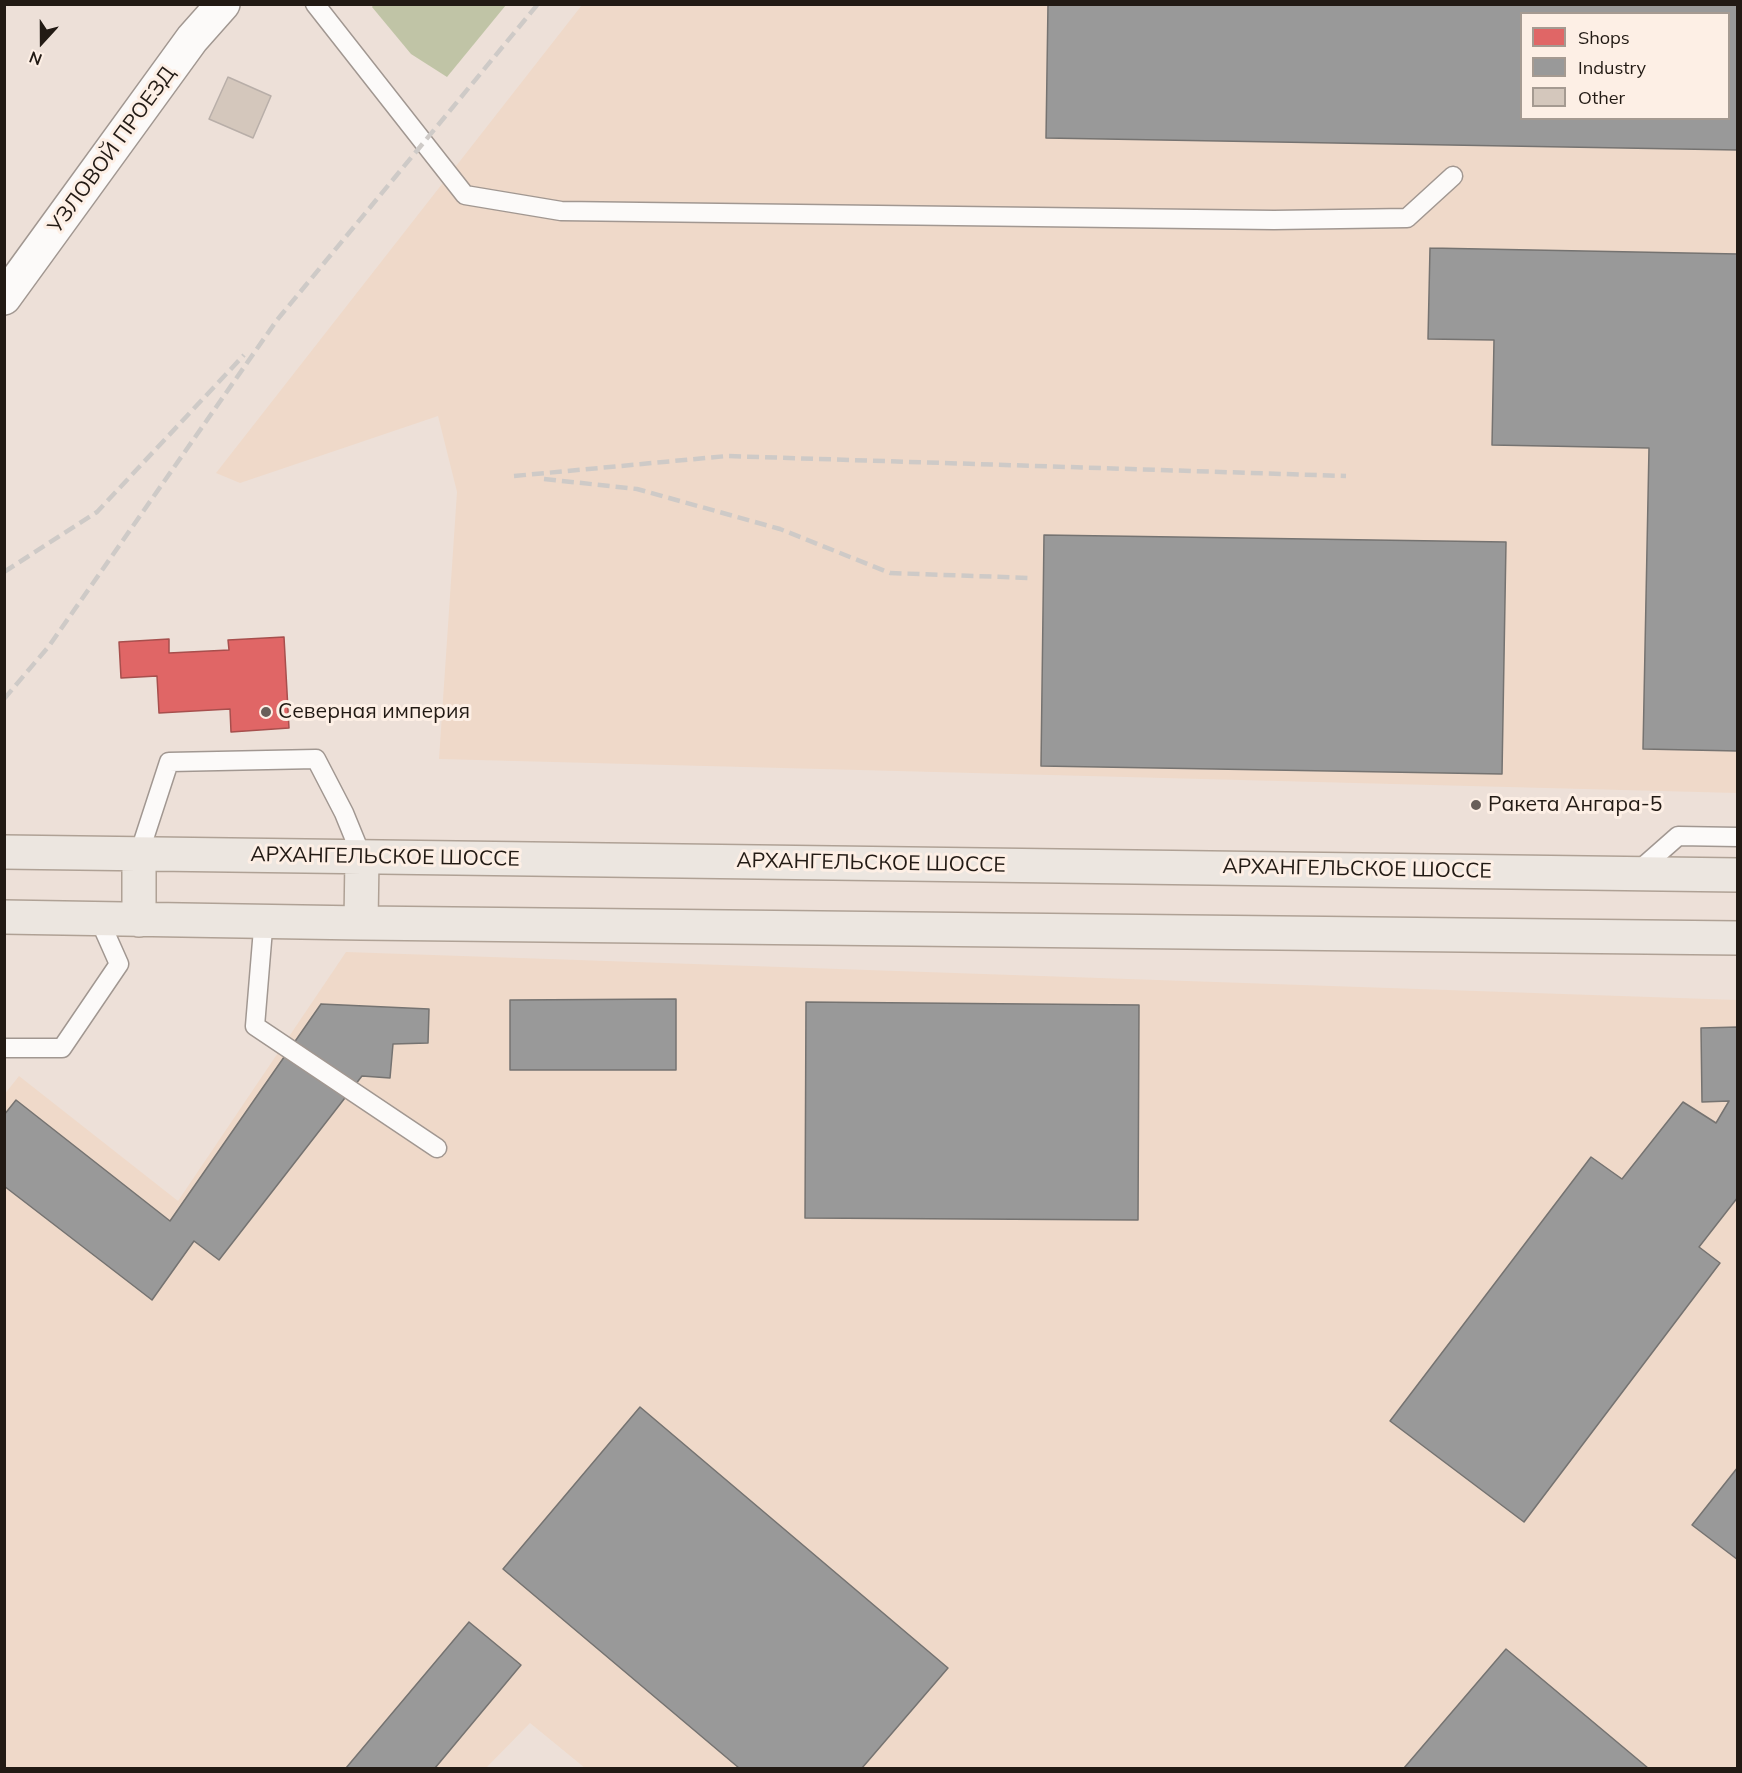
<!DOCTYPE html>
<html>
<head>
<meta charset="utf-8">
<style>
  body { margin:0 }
  #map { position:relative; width:1742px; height:1773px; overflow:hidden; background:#ede0d8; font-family:Mulish,sans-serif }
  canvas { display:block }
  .frame { position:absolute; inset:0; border:6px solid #221a14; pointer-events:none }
  .legend { position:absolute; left:1520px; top:12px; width:210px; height:108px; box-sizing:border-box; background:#fdefe5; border:2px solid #a59a91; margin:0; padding:8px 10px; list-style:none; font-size:18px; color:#221a14 }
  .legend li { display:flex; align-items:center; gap:12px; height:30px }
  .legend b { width:30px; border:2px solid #a59a91 }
  .north { position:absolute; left:12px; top:12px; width:60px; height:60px; -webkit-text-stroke:4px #fdefe5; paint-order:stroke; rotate:201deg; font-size:16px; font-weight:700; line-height:24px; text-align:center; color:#221a14 }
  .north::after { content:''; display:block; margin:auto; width:21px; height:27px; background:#221a14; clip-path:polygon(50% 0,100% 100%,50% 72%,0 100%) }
</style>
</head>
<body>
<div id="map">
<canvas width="1742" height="1773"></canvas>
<div class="frame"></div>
<ul class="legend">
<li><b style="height:16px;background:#e06666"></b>Shops</li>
<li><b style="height:16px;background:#999"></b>Industry</li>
<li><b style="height:16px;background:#d4c7bc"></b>Other</li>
</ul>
<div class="north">N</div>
</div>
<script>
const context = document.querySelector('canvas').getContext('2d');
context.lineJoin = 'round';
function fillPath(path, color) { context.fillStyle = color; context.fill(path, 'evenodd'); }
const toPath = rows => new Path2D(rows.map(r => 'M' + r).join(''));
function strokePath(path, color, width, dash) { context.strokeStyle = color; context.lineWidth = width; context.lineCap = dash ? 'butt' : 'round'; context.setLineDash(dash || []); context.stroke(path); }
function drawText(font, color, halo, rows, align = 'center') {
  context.font = font + ' Mulish,sans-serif'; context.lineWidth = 6; context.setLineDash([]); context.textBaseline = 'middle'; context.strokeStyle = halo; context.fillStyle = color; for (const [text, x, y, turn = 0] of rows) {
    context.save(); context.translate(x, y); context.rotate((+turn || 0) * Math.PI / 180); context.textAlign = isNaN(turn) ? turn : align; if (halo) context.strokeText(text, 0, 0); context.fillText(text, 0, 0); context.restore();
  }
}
fillPath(toPath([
  [582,5,1737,5,1737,793,439,759,457,492,438,416,240,483,216,473],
  [1522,14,1728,14,1728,118,1522,118],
  [346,952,1737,1000,1737,1768,585,1768,530,1723,486,1768,5,1768,4,1095,19,1076,178,1201]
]), '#efd9c9');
fillPath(toPath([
  [374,4,506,4,506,5,447,77,411,54,372,7]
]), '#c0c4a6');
const shops = toPath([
  [284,637,289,728,231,732,230,709,159,713,157,676,121,678,119,642,169,639,169,653,229,650,228,640,284,637]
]);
fillPath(shops, '#e06666');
strokePath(shops, '#a74f4d', 1.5);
const industry = toPath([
  [1048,4,1738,4,1738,150,1046,138,1048,4],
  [1522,14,1728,14,1728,118,1522,118,1522,14],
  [1430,248,1738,254,1738,751,1643,749,1649,448,1492,445,1494,340,1428,339,1430,248],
  [1044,535,1506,542,1502,774,1041,766,1044,535],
  [676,999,676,1070,510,1070,510,1000,676,999],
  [806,1002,1139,1005,1138,1220,805,1218,806,1002],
  [321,1004,429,1009,428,1043,393,1044,390,1078,362,1076,219,1260,194,1241,152,1300,4,1186,4,1115,16,1100,170,1221,321,1004],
  [1738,1027,1738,1197,1699,1247,1720,1263,1524,1522,1390,1421,1591,1157,1622,1179,1683,1102,1716,1123,1729,1101,1702,1102,1701,1028,1738,1027],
  [640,1407,948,1668,862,1768,739,1768,503,1569,640,1407],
  [1738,1467,1738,1560,1692,1525,1738,1467],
  [469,1622,521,1665,435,1768,346,1768,469,1622],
  [1506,1649,1648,1768,1404,1768,1506,1649]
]);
fillPath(industry, '#999');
strokePath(industry, '#757371', 1.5);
const building = toPath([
  [228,77,271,96,253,138,209,119,228,77]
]);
fillPath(building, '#d4c7bc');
strokePath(building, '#b8aea8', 1.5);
const lane = toPath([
  [315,4,465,195,561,211,1274,220,1407,218,1453,176],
  [139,854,169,762,316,759,344,813,362,857],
  [1636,873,1678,836,1738,837],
  [263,929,255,1026,437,1148],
  [4,1048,62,1048,119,964,99,919]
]);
const secondary = toPath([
  [4,298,192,39,223,4]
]);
const primary = toPath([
  [4,852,1738,875],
  [139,854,139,920],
  [4,917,361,923,1738,938],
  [361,923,362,857]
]);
strokePath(lane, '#a19791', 21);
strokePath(secondary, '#a19791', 36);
strokePath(primary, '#afa195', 36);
strokePath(lane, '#fcfaf9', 18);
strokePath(secondary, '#fcfaf9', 33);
strokePath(primary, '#ece6e0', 33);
strokePath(toPath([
  [514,476,727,456,1346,476],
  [544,479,637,489,780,529,890,573,1030,578],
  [4,572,97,512,244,355],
  [4,699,49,646,277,320,538,4]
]), '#cecac7', 4.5, [12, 6]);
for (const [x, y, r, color] of [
  [266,712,6,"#695f59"],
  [1476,805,6,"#695f59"]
]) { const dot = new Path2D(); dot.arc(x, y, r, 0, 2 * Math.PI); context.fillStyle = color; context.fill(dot); strokePath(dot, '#fdefe5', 2); }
drawText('21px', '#221a14', '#fdefe5', [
  ["УЗЛОВОЙ ПРОЕЗД",112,150,-54],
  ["АРХАНГЕЛЬСКОЕ ШОССЕ",385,857,1],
  ["АРХАНГЕЛЬСКОЕ ШОССЕ",871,863,1],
  ["АРХАНГЕЛЬСКОЕ ШОССЕ",1357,869,1]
]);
drawText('21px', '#221a14', '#fdefe5', [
  ["Северная империя",278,712],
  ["Ракета Ангара-5",1488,805]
], 'left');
</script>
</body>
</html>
